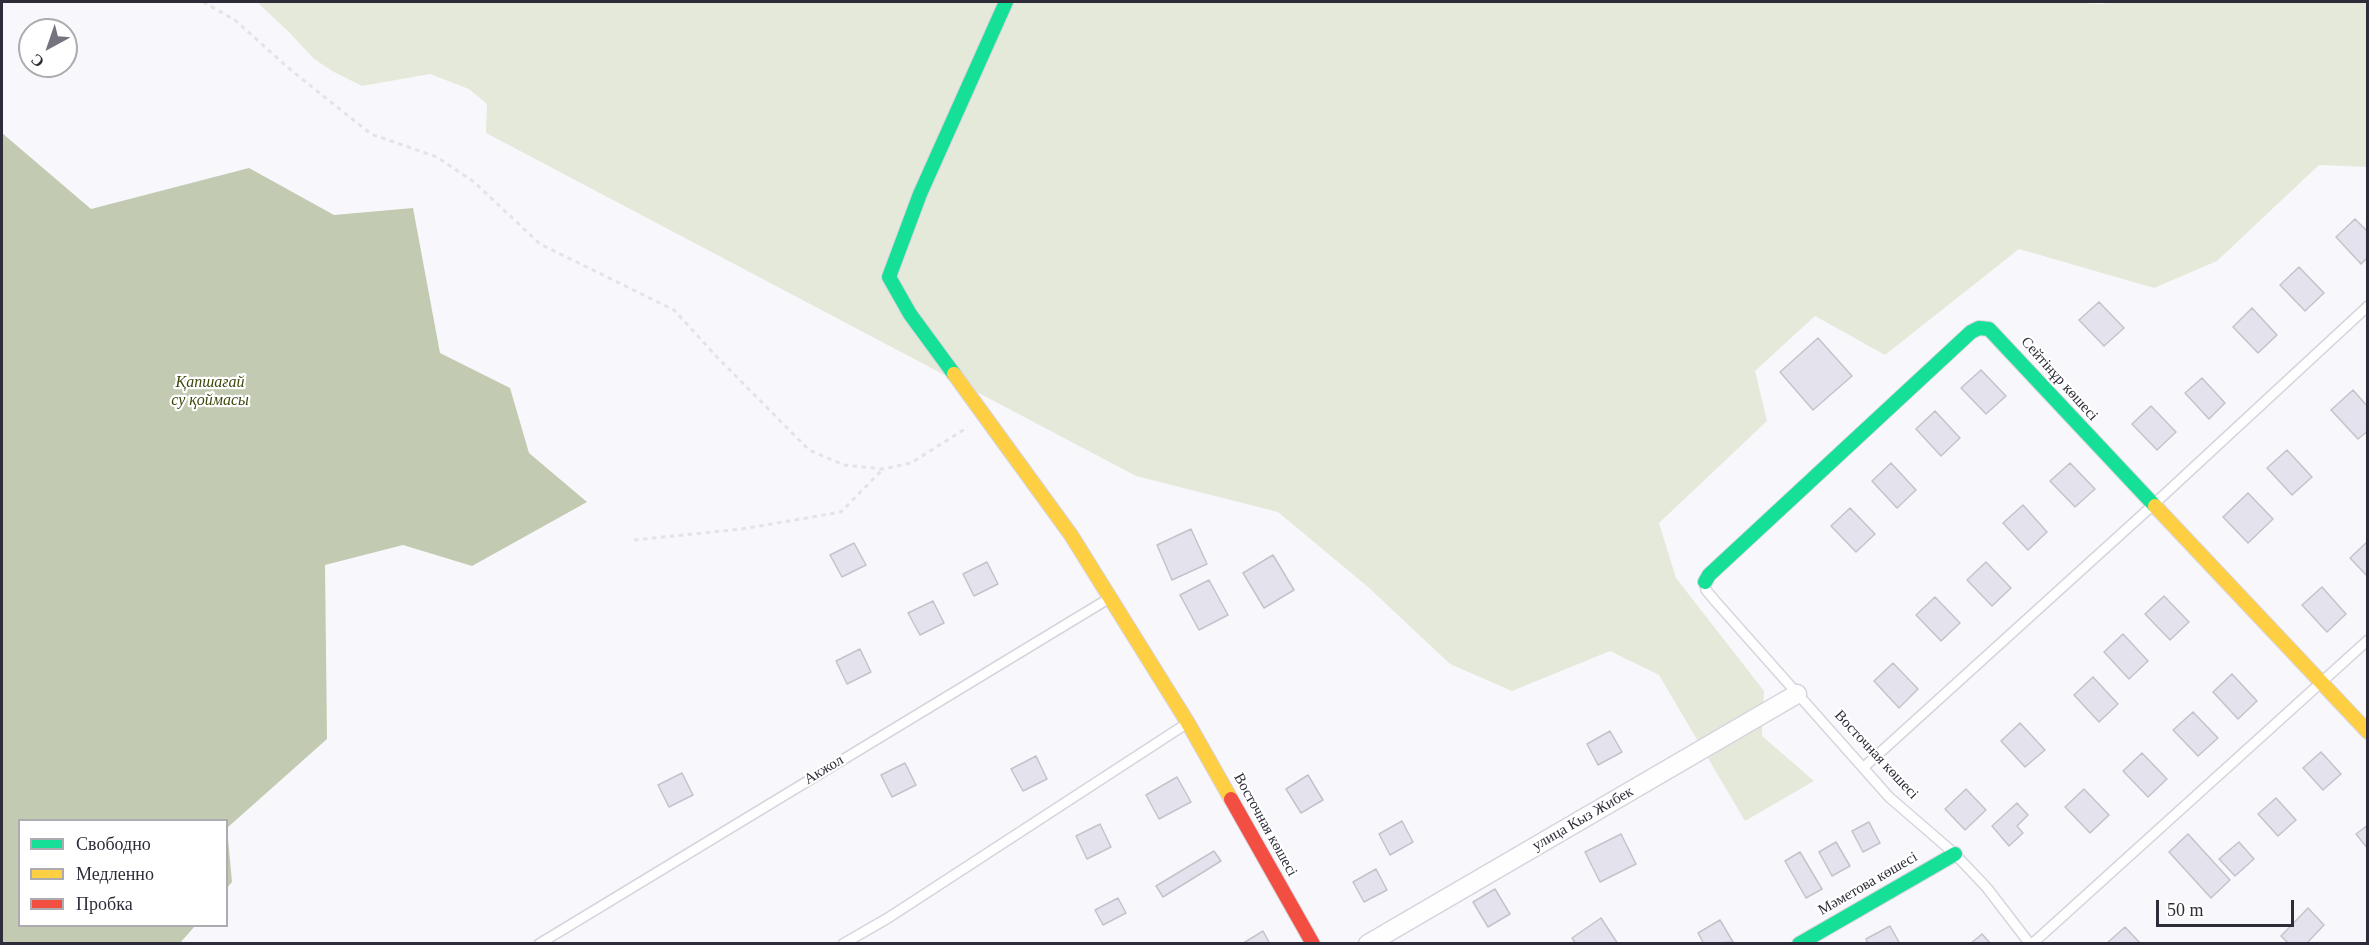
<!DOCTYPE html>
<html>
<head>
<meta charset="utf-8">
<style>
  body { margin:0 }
  #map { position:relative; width:2369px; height:945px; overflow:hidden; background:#f8f8fc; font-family:Georgia,serif }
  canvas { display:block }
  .frame { position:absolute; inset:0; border:3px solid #2e2c39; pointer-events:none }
  .legend { position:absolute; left:18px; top:819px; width:210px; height:108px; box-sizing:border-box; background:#fff; border:2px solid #ababb0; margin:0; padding:8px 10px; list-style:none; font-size:18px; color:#2e2c39 }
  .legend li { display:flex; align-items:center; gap:12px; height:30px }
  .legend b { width:30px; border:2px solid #ababb0 }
  .north { position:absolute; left:18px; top:18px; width:60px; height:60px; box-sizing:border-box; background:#fff; border:2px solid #ababb0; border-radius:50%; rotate:220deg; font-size:16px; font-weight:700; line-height:24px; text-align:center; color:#2e2c39 }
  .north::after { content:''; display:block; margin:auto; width:21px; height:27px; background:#75737d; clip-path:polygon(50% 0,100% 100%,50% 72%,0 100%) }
  .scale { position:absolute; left:2156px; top:900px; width:138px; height:27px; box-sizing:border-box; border:3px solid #2e2c39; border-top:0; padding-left:8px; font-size:18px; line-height:21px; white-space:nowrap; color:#2e2c39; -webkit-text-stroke:4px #fff; paint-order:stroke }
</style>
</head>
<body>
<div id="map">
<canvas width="2369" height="945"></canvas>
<div class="frame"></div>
<ul class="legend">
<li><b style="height:8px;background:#16e098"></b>Свободно</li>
<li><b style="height:8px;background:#ffcf43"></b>Медленно</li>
<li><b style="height:8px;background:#f24e42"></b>Пробка</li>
</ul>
<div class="north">С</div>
<div class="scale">50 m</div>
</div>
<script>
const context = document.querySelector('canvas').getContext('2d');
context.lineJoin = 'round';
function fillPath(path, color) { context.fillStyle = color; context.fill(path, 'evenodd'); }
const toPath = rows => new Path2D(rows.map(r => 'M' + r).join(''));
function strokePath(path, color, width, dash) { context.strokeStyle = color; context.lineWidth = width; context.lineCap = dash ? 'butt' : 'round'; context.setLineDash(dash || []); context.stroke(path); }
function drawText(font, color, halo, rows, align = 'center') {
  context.font = font + ' Georgia,serif'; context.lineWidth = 4.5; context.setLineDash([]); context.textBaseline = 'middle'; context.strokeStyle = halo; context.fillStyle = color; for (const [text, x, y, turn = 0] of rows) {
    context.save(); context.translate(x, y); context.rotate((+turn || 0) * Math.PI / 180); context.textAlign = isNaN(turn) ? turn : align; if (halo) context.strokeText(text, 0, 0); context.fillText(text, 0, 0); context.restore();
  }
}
fillPath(toPath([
  [257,2,2067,2,2103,4,2108,2,2367,2,2367,167,2319,165,2217,261,2154,288,2019,249,1885,355,1815,316,1755,371,1767,421,1659,523,1676,578,1764,691,1762,736,1814,781,1745,821,1659,675,1610,651,1512,691,1450,664,1368,587,1278,512,1136,476,486,133,487,104,469,89,430,74,362,86,334,72,314,59,290,33]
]), '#e4e9da');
fillPath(toPath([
  [2,133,91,209,249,168,334,215,413,208,440,353,510,388,529,453,587,502,472,566,403,545,325,565,327,739,227,828,232,882,227,888,226,820,20,820,20,926,195,926,180,943,2,943]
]), '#c3cab2');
const building = toPath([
  [2355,219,2368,232,2368,257,2361,264,2336,237,2355,219],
  [2299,267,2324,293,2305,311,2280,285,2299,267],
  [2099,302,2124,328,2104,346,2079,320,2099,302],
  [2252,308,2277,335,2258,353,2233,327,2252,308],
  [1818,338,1852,376,1813,410,1780,372,1818,338],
  [1981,370,2006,396,1986,414,1961,388,1981,370],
  [2202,378,2225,403,2209,419,2185,393,2202,378],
  [2353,390,2368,407,2368,431,2358,439,2331,410,2353,390],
  [2151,406,2176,432,2157,450,2132,424,2151,406],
  [1935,411,1960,438,1941,456,1916,429,1935,411],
  [2287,450,2312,477,2292,495,2267,468,2287,450],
  [1891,463,1916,490,1897,508,1872,481,1891,463],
  [2070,463,2095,489,2075,507,2050,481,2070,463],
  [2248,493,2273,519,2248,543,2223,517,2248,493],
  [2023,505,2047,532,2028,550,2003,523,2023,505],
  [1850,508,1875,534,1856,552,1831,526,1850,508],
  [1191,529,1207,564,1172,580,1157,545,1191,529],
  [2368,541,2368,577,2350,558,2368,541],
  [854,543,866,565,842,577,830,555,854,543],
  [1273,555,1294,590,1264,608,1243,573,1273,555],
  [987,562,998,584,974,596,963,574,987,562],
  [1986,562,2011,588,1992,606,1967,580,1986,562],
  [1209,580,1228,615,1199,630,1180,595,1209,580],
  [2322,587,2346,614,2327,632,2302,605,2322,587],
  [2164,596,2189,622,2170,640,2145,614,2164,596],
  [1935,597,1960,623,1941,641,1916,615,1935,597],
  [933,601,944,623,920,635,908,613,933,601],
  [2123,634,2148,661,2129,679,2104,652,2123,634],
  [860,649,871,672,847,684,836,661,860,649],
  [1893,663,1918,689,1899,708,1874,681,1893,663],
  [2232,674,2257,701,2238,719,2213,692,2232,674],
  [2093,677,2118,704,2099,722,2074,695,2093,677],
  [2193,712,2218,738,2198,756,2173,730,2193,712],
  [2020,723,2045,750,2025,767,2001,741,2020,723],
  [1610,731,1622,752,1598,765,1587,744,1610,731],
  [2321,752,2341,774,2323,790,2303,768,2321,752],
  [2142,753,2167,779,2148,797,2123,771,2142,753],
  [1036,756,1047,779,1023,791,1011,769,1036,756],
  [905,763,916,785,892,797,881,775,905,763],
  [682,773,693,795,669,807,658,785,682,773],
  [1308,775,1323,800,1301,813,1286,789,1308,775],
  [1177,777,1191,802,1159,819,1146,795,1177,777],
  [1966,789,1986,810,1965,830,1945,809,1966,789],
  [2084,789,2109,815,2090,833,2065,807,2084,789],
  [2276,798,2296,820,2278,836,2258,814,2276,798],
  [2017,803,2028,815,2017,826,2023,833,2009,846,1992,826,2017,803],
  [1402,821,1413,842,1390,855,1379,834,1402,821],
  [1869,822,1880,843,1863,852,1852,831,1869,822],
  [1100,824,1111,847,1087,859,1076,836,1100,824],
  [2368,825,2368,849,2356,834,2368,825],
  [1621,834,1636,864,1600,882,1585,852,1621,834],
  [2188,834,2230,880,2211,898,2169,852,2188,834],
  [1836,842,1850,866,1832,876,1819,852,1836,842],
  [2239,842,2254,859,2235,876,2219,859,2239,842],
  [1214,851,1221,861,1163,897,1156,886,1214,851],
  [1800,852,1822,889,1806,898,1785,861,1800,852],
  [1376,869,1387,890,1364,902,1353,882,1376,869],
  [1495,889,1510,914,1488,927,1473,902,1495,889],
  [1118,898,1126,913,1103,925,1095,910,1118,898],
  [2308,908,2324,925,2306,944,2289,944,2281,936,2308,908],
  [1601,918,1618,944,1576,944,1572,938,1601,918],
  [1720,920,1733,942,1704,944,1698,933,1720,920],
  [1890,926,1900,944,1868,944,1866,939,1890,926],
  [2125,927,2141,944,2106,944,2125,927],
  [1263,931,1270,944,1242,944,1263,931],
  [1982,934,1991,944,1970,944,1982,934]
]);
fillPath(building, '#e4e2ed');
strokePath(building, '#c4c3cb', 1.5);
const lane = toPath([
  [1705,584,1706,590,1716,602,1889,797,1955,854,1987,888,2030,944],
  [1863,768,2153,505,2368,306],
  [539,944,1108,599],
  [843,944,888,918,1186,724],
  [2032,944,2368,640]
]);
const street = toPath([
  [1368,944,1797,694]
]);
const fast = toPath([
  [954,374,910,314,889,277,920,194,1006,2],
  [1705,582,1709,575,1971,332,1979,328,1989,329,2155,506],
  [1799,944,1955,854]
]);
const slow = toPath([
  [954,374,1071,535,1188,723,1231,799],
  [2155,506,2368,732]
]);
const jam = toPath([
  [1231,799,1313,944]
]);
strokePath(lane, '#d6d5de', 12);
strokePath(street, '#d6d5de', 21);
strokePath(fast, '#d6d5de', 16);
strokePath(slow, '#d6d5de', 16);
strokePath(jam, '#d6d5de', 16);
strokePath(toPath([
  [203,2,235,20,292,71,371,134,437,157,474,182,540,244,674,310,716,356,809,450,844,465,883,469,911,463,968,427],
  [634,540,742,529,841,512,883,469]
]), '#e4e4e6', 3, [4.5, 4.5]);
strokePath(lane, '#fefeff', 9);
strokePath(street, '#fefeff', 18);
strokePath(fast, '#16e098', 14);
strokePath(slow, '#ffcf43', 14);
strokePath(jam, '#f24e42', 14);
drawText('15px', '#2e2c39', '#fff', [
  ["Сейтінұр көшесі",2059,379,48],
  ["Восточная көшесі",1876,755,47],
  ["Акжол",824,770,-31],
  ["улица Кыз Жибек",1583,819,-30],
  ["Восточная көшесі",1265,825,61],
  ["Мәметова көшесі",1868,884,-30]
]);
drawText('italic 16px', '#3c480c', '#fff', [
  ["Қапшағай",210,383],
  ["су қоймасы",210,401]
]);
</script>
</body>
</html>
